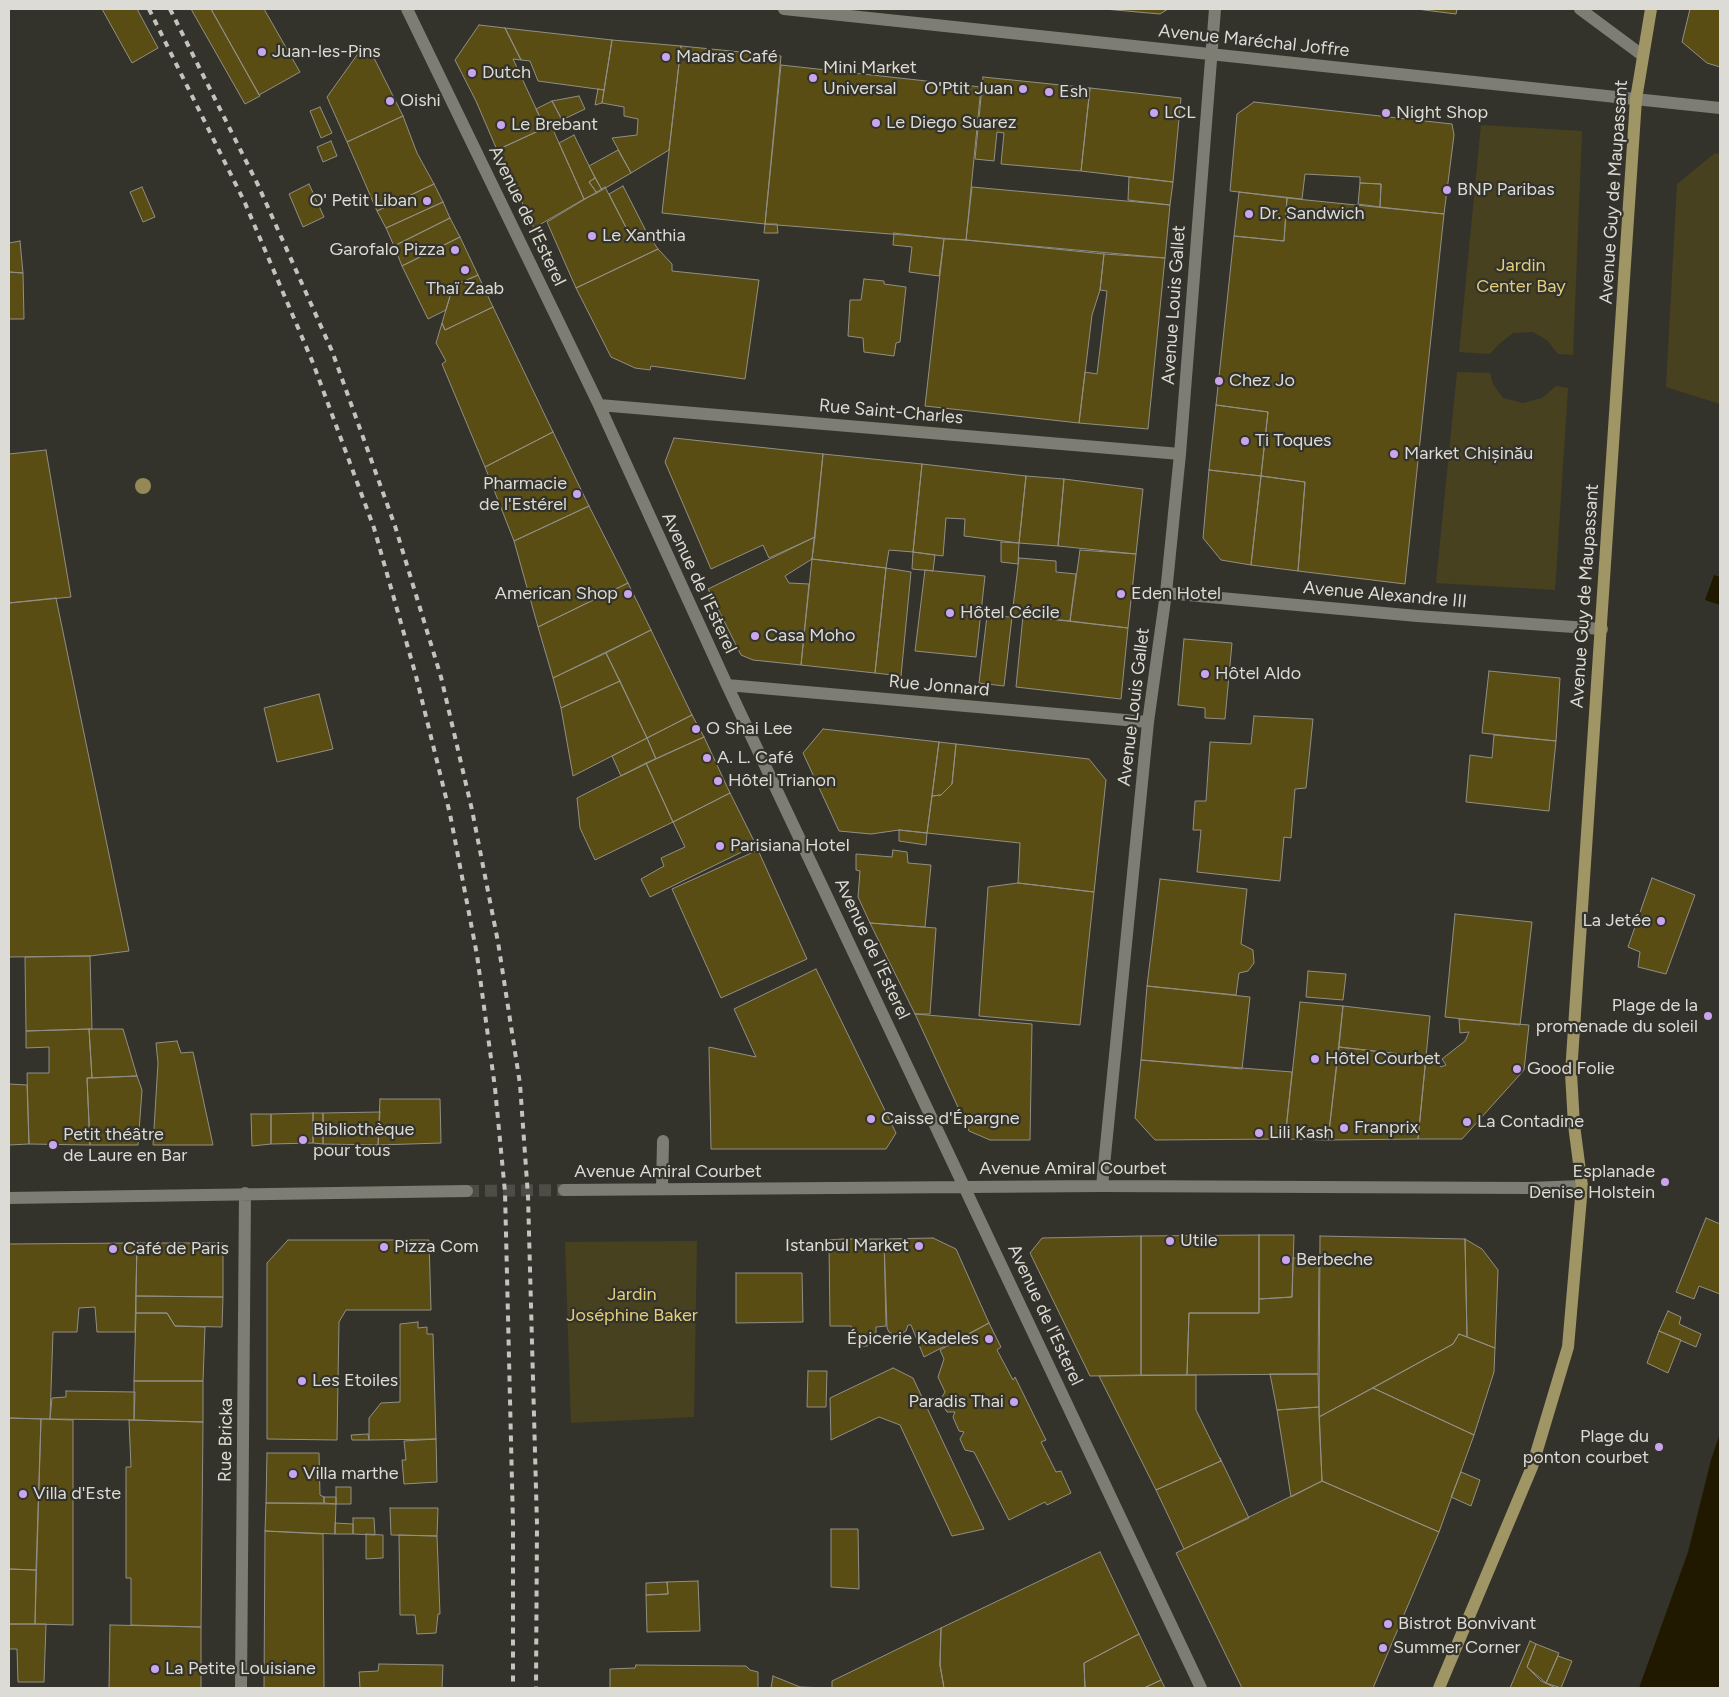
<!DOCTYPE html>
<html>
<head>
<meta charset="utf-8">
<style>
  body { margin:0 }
  #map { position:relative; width:1729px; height:1697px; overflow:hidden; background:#34332b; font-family:Figtree,sans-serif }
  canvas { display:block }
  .frame { position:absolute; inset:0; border:10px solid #dcdbd6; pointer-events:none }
</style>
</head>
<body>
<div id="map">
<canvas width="1729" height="1697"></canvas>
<div class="frame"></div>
</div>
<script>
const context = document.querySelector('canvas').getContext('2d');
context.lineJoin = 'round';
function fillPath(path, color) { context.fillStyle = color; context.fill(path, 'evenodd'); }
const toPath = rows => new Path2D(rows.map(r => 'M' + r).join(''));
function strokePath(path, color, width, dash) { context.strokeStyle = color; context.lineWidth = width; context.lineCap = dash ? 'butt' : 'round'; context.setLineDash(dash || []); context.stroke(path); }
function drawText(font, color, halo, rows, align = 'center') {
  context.font = font + ' Figtree,sans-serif'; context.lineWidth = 4.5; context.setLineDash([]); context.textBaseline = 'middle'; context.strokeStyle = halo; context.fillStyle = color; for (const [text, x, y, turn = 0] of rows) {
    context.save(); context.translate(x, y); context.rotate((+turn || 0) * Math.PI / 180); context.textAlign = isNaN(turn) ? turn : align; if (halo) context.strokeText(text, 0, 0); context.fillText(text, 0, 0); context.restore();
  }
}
fillPath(toPath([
  [1481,125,1582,131,1573,355,1558,354,1547,340,1533,332,1513,333,1499,344,1490,354,1459,352],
  [1715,153,1720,154,1720,404,1666,387,1677,184],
  [1457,372,1490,373,1493,384,1503,398,1523,403,1542,398,1556,386,1568,388,1555,590,1436,583],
  [697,1241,694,1417,571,1423,565,1242]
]), '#48411f');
fillPath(toPath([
  [1714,575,1720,577,1720,605,1705,600],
  [1720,1433,1720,1688,1639,1688,1688,1552,1711,1460]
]), '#201900');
const building = toPath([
  [102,9,137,9,158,48,132,63,102,9],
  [191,9,211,9,260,96,245,104,191,9],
  [211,9,264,9,300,72,259,95,211,9],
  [1104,9,1168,9,1160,14,1104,9],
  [1416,9,1457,9,1456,14,1416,9],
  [1690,9,1720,9,1720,67,1707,63,1682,42,1690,9],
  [479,25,505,28,521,60,513,59,545,128,497,150,476,101,455,60,479,25],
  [505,28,612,40,604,90,538,81,530,61,521,60,505,28],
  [612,40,681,46,669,150,631,173,612,138,637,135,638,119,624,116,624,107,602,103,612,40],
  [681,46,781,56,765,224,662,213,681,46],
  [362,48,369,48,403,116,347,142,327,97,362,48],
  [781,65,981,87,966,240,765,224,781,65],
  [983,77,1090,88,1081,171,1001,164,1004,133,997,132,994,161,975,159,983,77],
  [1090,88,1181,98,1173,182,1081,171,1090,88],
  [598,89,604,90,602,103,595,105,598,89],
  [579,96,585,109,562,120,552,101,579,96],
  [552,101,562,120,545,128,536,109,552,101],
  [1254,102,1452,124,1454,135,1444,214,1380,207,1381,184,1360,183,1360,177,1305,174,1302,199,1230,191,1237,114,1254,102],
  [320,107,332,133,321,138,310,111,320,107],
  [403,116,417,153,434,184,377,211,347,142,403,116],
  [551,125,584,199,534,228,497,150,551,125],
  [574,135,595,178,589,182,597,193,584,199,559,143,574,135],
  [331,141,337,156,323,162,317,147,331,141],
  [618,150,631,173,602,190,589,166,618,150],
  [1129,177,1173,182,1170,205,1128,200,1129,177],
  [595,178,602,190,597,193,589,182,595,178],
  [1360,183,1381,184,1380,207,1358,204,1360,183],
  [309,184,324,217,303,227,289,194,309,184],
  [434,184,443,202,386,228,377,211,434,184],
  [623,186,647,233,632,239,609,194,623,186],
  [142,187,155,217,143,222,130,192,142,187],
  [605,187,632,239,647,233,658,249,576,288,547,222,605,187],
  [972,187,1170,205,1165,258,966,240,972,187],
  [1239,192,1287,198,1284,241,1234,236,1239,192],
  [1287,198,1444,214,1405,584,1298,571,1305,482,1261,476,1268,412,1216,405,1234,236,1284,241,1287,198],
  [443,202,450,218,394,246,386,228,443,202],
  [450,218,460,237,402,266,394,246,450,218],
  [765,224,777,224,778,233,764,233,765,224],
  [894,233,944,239,939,276,909,272,912,247,893,245,894,233],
  [460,237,478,275,453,286,446,310,428,319,402,266,460,237],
  [944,239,966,240,1104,254,1100,290,1092,315,1079,423,925,406,944,239],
  [20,241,23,273,9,272,9,243,20,241],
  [658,249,672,264,672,271,759,280,745,379,651,366,650,370,635,368,611,357,576,288,658,249],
  [1104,254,1165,258,1148,429,1079,423,1085,372,1097,374,1107,291,1100,290,1104,254],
  [9,272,23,273,24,319,9,319,9,272],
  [478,275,493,307,445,330,442,323,453,286,478,275],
  [864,279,884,281,884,284,906,287,900,342,896,343,894,356,864,352,863,338,848,336,850,300,861,300,864,279],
  [493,307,553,432,485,467,442,364,446,361,436,343,442,323,445,330,493,307],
  [1216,405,1268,412,1261,476,1209,470,1216,405],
  [553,432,589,506,514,541,485,467,553,432],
  [674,438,823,454,815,537,769,558,763,545,711,569,665,462,674,438],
  [46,450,71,597,9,603,9,454,46,450],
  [823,454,922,464,913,552,889,550,886,568,812,559,823,454],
  [922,464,1026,476,1019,543,964,536,965,519,946,518,943,556,913,552,922,464],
  [1209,470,1261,476,1251,565,1221,560,1203,538,1209,470],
  [1026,476,1064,479,1058,546,1019,543,1026,476],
  [1261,476,1305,482,1298,571,1251,565,1261,476],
  [1064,479,1143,489,1136,554,1058,546,1064,479],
  [589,506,628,583,538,627,514,541,589,506],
  [815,537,812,559,785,576,789,583,809,584,801,665,753,660,741,655,708,589,815,537],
  [1001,542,1019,543,1018,564,1001,562,1001,542],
  [1080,550,1136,554,1128,628,1070,621,1080,550],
  [913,552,935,555,933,571,912,569,913,552],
  [1019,558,1056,561,1056,572,1076,574,1070,621,1012,615,1019,558],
  [812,559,886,568,875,673,801,665,812,559],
  [886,568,911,572,901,676,875,673,886,568],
  [925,570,985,576,976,657,915,651,925,570],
  [628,583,651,630,553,678,538,627,628,583],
  [56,598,129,951,90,956,9,957,9,603,56,598],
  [987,616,1012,617,1004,686,979,683,987,616],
  [1023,616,1128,628,1121,699,1016,687,1023,616],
  [651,630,692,715,647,738,606,653,651,630],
  [1184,639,1232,643,1225,719,1205,718,1205,708,1178,705,1184,639],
  [606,653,620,681,561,708,553,678,606,653],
  [1489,671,1560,678,1556,741,1482,733,1489,671],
  [620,681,647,738,573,776,561,708,620,681],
  [319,694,333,749,277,762,264,708,319,694],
  [692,715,704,737,656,759,647,738,692,715],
  [1254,716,1313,719,1306,788,1295,789,1291,838,1284,837,1280,881,1197,872,1201,830,1193,830,1195,801,1206,801,1210,742,1251,744,1254,716],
  [823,729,939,742,927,833,899,830,871,834,839,831,803,753,823,729],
  [1494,735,1556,741,1549,811,1466,802,1470,755,1492,758,1494,735],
  [704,737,730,793,673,822,646,763,704,737],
  [647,738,656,759,621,776,612,756,647,738],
  [939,742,956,744,952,784,941,795,932,796,939,742],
  [956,744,1089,759,1106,780,1094,892,1018,883,1020,843,927,833,932,796,941,795,952,784,956,744],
  [646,763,673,822,595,860,580,828,577,798,646,763],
  [730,793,756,845,650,897,641,879,664,866,661,858,685,847,673,822,730,793],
  [899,830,927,833,926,845,899,841,899,830],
  [758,850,807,959,721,998,672,889,758,850],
  [893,850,907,852,908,863,931,865,925,927,870,923,858,897,860,871,856,870,856,854,892,857,893,850],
  [1652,878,1695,895,1666,974,1638,967,1640,952,1628,947,1652,878],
  [1160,879,1247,889,1241,944,1253,950,1254,963,1248,971,1239,973,1236,995,1147,986,1160,879],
  [1018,883,1094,892,1080,1025,979,1016,988,887,1018,883],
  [1455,914,1532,922,1520,1025,1445,1017,1455,914],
  [870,923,936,928,930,1014,915,1014,870,923],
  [90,956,92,1029,26,1031,25,957,90,956],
  [816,969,896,1133,886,1149,711,1149,709,1047,756,1057,734,1009,816,969],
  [1308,971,1346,974,1343,1000,1306,997,1308,971],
  [1147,986,1250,997,1242,1069,1141,1060,1147,986],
  [1300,1002,1343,1006,1328,1140,1285,1139,1300,1002],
  [1343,1006,1430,1016,1426,1057,1339,1047,1343,1006],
  [915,1014,1032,1024,1030,1140,990,1140,969,1131,915,1014],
  [1459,1019,1529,1025,1524,1070,1462,1139,1418,1139,1426,1057,1434,1057,1441,1067,1446,1065,1442,1059,1465,1041,1469,1032,1460,1033,1459,1019],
  [89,1029,123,1029,137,1076,92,1078,89,1029],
  [89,1029,92,1078,87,1078,90,1145,29,1144,27,1073,49,1073,49,1047,26,1048,26,1031,89,1029],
  [177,1041,181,1053,193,1052,213,1145,153,1145,158,1063,156,1043,177,1041],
  [1339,1047,1426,1057,1418,1139,1328,1140,1339,1047],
  [1141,1060,1292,1072,1285,1139,1155,1140,1135,1118,1141,1060],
  [137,1076,142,1090,138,1145,90,1145,87,1078,137,1076],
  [9,1084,27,1085,29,1144,9,1145,9,1084],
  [380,1099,440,1099,441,1143,378,1145,380,1099],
  [380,1112,378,1145,323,1144,323,1113,380,1112],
  [313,1113,313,1143,271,1144,271,1114,313,1113],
  [313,1113,323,1113,323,1144,313,1143,313,1113],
  [251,1114,271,1114,271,1144,252,1146,251,1114],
  [1706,1218,1720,1224,1720,1294,1699,1286,1694,1299,1676,1292,1706,1218],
  [1259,1235,1294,1235,1292,1297,1259,1299,1259,1235],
  [1259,1235,1259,1313,1189,1313,1187,1375,1141,1375,1141,1236,1259,1235],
  [1141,1236,1141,1375,1090,1376,1030,1253,1042,1238,1141,1236],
  [1320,1236,1465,1239,1467,1337,1459,1334,1453,1344,1319,1417,1320,1236],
  [933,1238,956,1249,989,1323,924,1357,911,1325,908,1325,906,1331,897,1336,889,1332,887,1328,884,1239,933,1238],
  [843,1239,884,1239,886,1326,876,1327,876,1339,867,1346,862,1346,854,1339,851,1326,830,1326,829,1240,843,1239],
  [1465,1239,1482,1249,1498,1270,1495,1348,1467,1337,1465,1239],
  [288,1240,429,1240,431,1310,346,1310,339,1322,337,1440,267,1439,267,1263,288,1240],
  [137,1243,135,1332,97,1332,95,1307,79,1308,77,1332,53,1332,50,1419,9,1418,9,1244,137,1243],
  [137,1243,223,1243,223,1297,136,1296,137,1243],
  [1293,1258,1319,1258,1318,1374,1187,1375,1189,1313,1259,1313,1259,1299,1292,1297,1293,1258],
  [736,1273,802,1273,803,1322,736,1323,736,1273],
  [136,1296,223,1297,222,1327,175,1326,167,1313,136,1313,136,1296],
  [1668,1311,1681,1317,1679,1324,1701,1334,1696,1347,1659,1331,1668,1311],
  [136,1313,167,1313,175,1326,205,1327,203,1381,134,1381,136,1313],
  [418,1322,418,1328,427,1327,427,1334,433,1334,436,1439,369,1440,369,1418,381,1403,400,1402,400,1324,418,1322],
  [989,1323,1001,1347,997,1350,1013,1380,1015,1377,1046,1440,1041,1442,1056,1472,1061,1471,1071,1493,1047,1505,1045,1502,1009,1520,974,1452,965,1450,960,1439,964,1432,959,1431,953,1417,955,1412,947,1412,940,1400,945,1392,938,1377,944,1359,940,1350,989,1323],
  [1659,1331,1681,1340,1668,1373,1647,1363,1659,1331],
  [1459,1334,1495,1348,1494,1372,1474,1435,1373,1388,1453,1344,1459,1334],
  [893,1368,913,1378,984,1529,952,1536,900,1425,879,1417,831,1440,830,1398,893,1368],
  [808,1371,827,1371,826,1407,807,1407,808,1371],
  [1270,1374,1318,1374,1319,1407,1277,1410,1270,1374],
  [1196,1375,1196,1410,1221,1461,1156,1490,1099,1376,1196,1375],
  [134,1381,203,1381,203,1422,134,1420,134,1381],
  [1373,1388,1474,1435,1439,1532,1322,1481,1319,1417,1373,1388],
  [66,1391,135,1392,134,1420,50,1419,52,1398,66,1397,66,1391],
  [1319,1407,1322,1481,1291,1497,1277,1410,1319,1407],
  [9,1418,41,1419,36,1570,9,1569,9,1418],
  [41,1419,73,1420,73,1625,35,1624,41,1419],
  [129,1420,203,1422,201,1627,131,1625,131,1578,126,1578,126,1467,131,1467,129,1420],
  [368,1434,369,1440,352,1440,351,1435,368,1434],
  [436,1439,437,1482,404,1484,402,1460,406,1460,404,1441,436,1439],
  [267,1453,319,1453,320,1495,324,1497,324,1503,266,1503,267,1453],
  [1220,1458,1249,1518,1184,1549,1156,1490,1221,1461,1220,1458],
  [1461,1472,1480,1480,1471,1506,1451,1497,1461,1472],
  [1322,1481,1439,1532,1373,1688,1242,1688,1176,1553,1322,1481],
  [336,1487,351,1487,351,1504,336,1504,336,1487],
  [324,1497,336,1497,336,1504,324,1503,324,1497],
  [266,1503,336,1504,335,1534,265,1531,266,1503],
  [390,1508,438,1508,437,1536,391,1535,390,1508],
  [353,1518,374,1518,375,1535,353,1534,353,1518],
  [335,1523,353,1524,353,1534,335,1534,335,1523],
  [831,1529,858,1529,859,1589,831,1587,831,1529],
  [265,1531,323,1534,324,1688,264,1688,265,1531],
  [366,1534,383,1535,383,1558,366,1559,366,1534],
  [399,1535,437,1536,440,1614,438,1614,436,1633,417,1634,415,1615,400,1615,399,1535],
  [1100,1552,1139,1634,1084,1663,1085,1688,944,1688,940,1665,941,1628,1100,1552],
  [9,1569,36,1570,35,1624,9,1624,9,1569],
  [698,1581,700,1631,647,1632,646,1595,668,1594,667,1582,698,1581],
  [667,1582,668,1594,646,1595,646,1583,667,1582],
  [9,1624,46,1624,44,1682,18,1682,17,1649,9,1649,9,1624],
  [110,1625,201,1627,201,1688,109,1688,110,1625],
  [941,1628,940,1665,944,1688,832,1688,832,1681,941,1628],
  [1139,1634,1161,1680,1144,1688,1085,1688,1084,1663,1139,1634],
  [1530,1641,1536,1644,1527,1667,1541,1681,1556,1688,1510,1688,1530,1641],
  [1536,1644,1559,1653,1546,1683,1527,1667,1536,1644],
  [1558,1656,1572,1661,1561,1688,1546,1683,1558,1656],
  [379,1664,443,1665,442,1688,360,1688,359,1672,378,1671,379,1664],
  [636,1665,746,1666,750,1670,758,1672,758,1688,610,1688,610,1669,635,1668,636,1665],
  [773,1676,800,1687,828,1688,771,1688,773,1676],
  [1161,1680,1165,1688,1144,1688,1161,1680]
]);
fillPath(building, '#594d13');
strokePath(building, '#918f86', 1);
strokePath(toPath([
  [467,1191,564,1190]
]), '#4d4c45', 12, [12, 6]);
strokePath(toPath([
  [407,9,599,405,727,685,1201,1688],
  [784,9,1720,108],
  [1580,9,1642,55],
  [599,405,1180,454],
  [1166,593,1417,616,1602,629],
  [727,685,1148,722],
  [1102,1186,1148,722,1166,593,1180,454,1215,9],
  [662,1189,663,1141],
  [564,1190,1102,1186,1529,1188,1582,1186],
  [9,1198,467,1191],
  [241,1688,245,1193]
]), '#7e7d74', 12);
strokePath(toPath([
  [1439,1688,1532,1467,1568,1347,1582,1186,1574,1125,1571,1073,1636,99,1651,9]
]), '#a09565', 12);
strokePath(toPath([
  [149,9,245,203,313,363,374,528,416,676,450,814,477,955,495,1088,505,1192,513,1524,513,1688],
  [170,9,258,185,332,351,395,526,441,677,472,810,498,942,520,1084,528,1196,537,1525,536,1688]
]), '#c4c3be', 4, [6, 6]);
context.fillStyle = '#948856';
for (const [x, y] of [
  [143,486]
]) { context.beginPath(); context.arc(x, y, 8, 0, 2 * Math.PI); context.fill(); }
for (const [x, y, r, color] of [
  [262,52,5,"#c9a5ee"],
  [666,57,5,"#c9a5ee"],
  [472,73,5,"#c9a5ee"],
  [813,78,5,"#c9a5ee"],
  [1023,89,5,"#c9a5ee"],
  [1049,92,5,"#c9a5ee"],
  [390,101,5,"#c9a5ee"],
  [1154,113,5,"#c9a5ee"],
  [1386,113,5,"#c9a5ee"],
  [876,123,5,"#c9a5ee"],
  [501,125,5,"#c9a5ee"],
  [1447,190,5,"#c9a5ee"],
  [427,201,5,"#c9a5ee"],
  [1249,214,5,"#c9a5ee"],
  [592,236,5,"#c9a5ee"],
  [455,250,5,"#c9a5ee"],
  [465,270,5,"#c9a5ee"],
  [1219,381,5,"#c9a5ee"],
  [1245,441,5,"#c9a5ee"],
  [1394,454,5,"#c9a5ee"],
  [577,494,5,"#c9a5ee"],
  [628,594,5,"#c9a5ee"],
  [1121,594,5,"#c9a5ee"],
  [950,613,5,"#c9a5ee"],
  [755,636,5,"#c9a5ee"],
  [1205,674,5,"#c9a5ee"],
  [696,729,5,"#c9a5ee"],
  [707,758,5,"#c9a5ee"],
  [718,781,5,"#c9a5ee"],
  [720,846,5,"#c9a5ee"],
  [1661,921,5,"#c9a5ee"],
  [1708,1016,5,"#c9a5ee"],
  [1315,1059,5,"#c9a5ee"],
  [1517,1069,5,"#c9a5ee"],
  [871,1119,5,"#c9a5ee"],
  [1467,1122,5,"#c9a5ee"],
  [1344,1128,5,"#c9a5ee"],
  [1259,1133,5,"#c9a5ee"],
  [303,1140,5,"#c9a5ee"],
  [53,1145,5,"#c9a5ee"],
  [1665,1182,5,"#c9a5ee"],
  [1170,1241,5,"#c9a5ee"],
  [919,1246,5,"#c9a5ee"],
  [384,1247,5,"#c9a5ee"],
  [113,1249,5,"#c9a5ee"],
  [1286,1260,5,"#c9a5ee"],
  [989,1339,5,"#c9a5ee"],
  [302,1381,5,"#c9a5ee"],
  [1014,1402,5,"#c9a5ee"],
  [1659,1447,5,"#c9a5ee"],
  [293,1474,5,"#c9a5ee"],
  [23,1494,5,"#c9a5ee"],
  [1388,1624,5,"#c9a5ee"],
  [1383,1648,5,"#c9a5ee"],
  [155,1669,5,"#c9a5ee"]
]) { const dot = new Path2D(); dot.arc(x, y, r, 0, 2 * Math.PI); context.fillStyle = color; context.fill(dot); strokePath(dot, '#34332b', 2); }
drawText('18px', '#dcdbd6', '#34332b', [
  ["Avenue Maréchal Joffre",1254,41,6],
  ["Avenue Guy de Maupassant",1614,192,-86],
  ["Avenue de l'Esterel",527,216,64],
  ["Avenue Louis Gallet",1174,305,-86],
  ["Rue Saint-Charles",891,412,5],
  ["Avenue de l'Esterel",699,583,65],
  ["Avenue Alexandre III",1385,595,5],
  ["Avenue Guy de Maupassant",1585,596,-86],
  ["Rue Jonnard",939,686,5],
  ["Avenue Louis Gallet",1134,707,-83],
  ["Avenue de l'Esterel",872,949,65],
  ["Avenue Amiral Courbet",1073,1169],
  ["Avenue Amiral Courbet",668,1172],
  ["Avenue de l'Esterel",1045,1315,65],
  ["Rue Bricka",226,1440,-89]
]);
drawText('18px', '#dcdbd6', '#34332b', [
  ["Juan-les-Pins",272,52],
  ["Madras Café",676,57],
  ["Mini Market",823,68],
  ["Universal",823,89],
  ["Dutch",482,73],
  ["O'Ptit Juan",1013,89,"right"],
  ["Esh",1059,92],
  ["Oishi",400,101],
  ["LCL",1164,113],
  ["Night Shop",1396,113],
  ["Le Diego Suarez",886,123],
  ["Le Brebant",511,125],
  ["BNP Paribas",1457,190],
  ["O' Petit Liban",417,201,"right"],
  ["Dr. Sandwich",1259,214],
  ["Le Xanthia",602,236],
  ["Garofalo Pizza",445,250,"right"],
  ["Thaï Zaab",465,289,"center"],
  ["Chez Jo",1229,381],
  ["Ti Toques",1255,441],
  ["Market Chișinău",1404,454],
  ["Pharmacie",567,484,"right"],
  ["de l'Estérel",567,505,"right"],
  ["American Shop",618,594,"right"],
  ["Eden Hotel",1131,594],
  ["Hôtel Cécile",960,613],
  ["Casa Moho",765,636],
  ["Hôtel Aldo",1215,674],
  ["O Shai Lee",706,729],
  ["A. L. Café",717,758],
  ["Hôtel Trianon",728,781],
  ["Parisiana Hotel",730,846],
  ["La Jetée",1651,921,"right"],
  ["Plage de la",1698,1006,"right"],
  ["promenade du soleil",1698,1027,"right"],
  ["Hôtel Courbet",1325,1059],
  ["Good Folie",1527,1069],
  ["Caisse d'Épargne",881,1119],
  ["La Contadine",1477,1122],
  ["Franprix",1354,1128],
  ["Bibliothèque",313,1130],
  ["pour tous",313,1151],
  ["Lili Kash",1269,1133],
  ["Petit théâtre",63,1135],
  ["de Laure en Bar",63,1156],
  ["Esplanade",1655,1172,"right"],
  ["Denise Holstein",1655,1193,"right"],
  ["Utile",1180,1241],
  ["Istanbul Market",909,1246,"right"],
  ["Pizza Com",394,1247],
  ["Café de Paris",123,1249],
  ["Berbeche",1296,1260],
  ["Épicerie Kadeles",979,1339,"right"],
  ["Les Etoiles",312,1381],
  ["Paradis Thai",1004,1402,"right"],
  ["Plage du",1649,1437,"right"],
  ["ponton courbet",1649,1458,"right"],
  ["Villa marthe",303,1474],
  ["Villa d'Este",33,1494],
  ["Bistrot Bonvivant",1398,1624],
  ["Summer Corner",1393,1648],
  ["La Petite Louisiane",165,1669]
], 'left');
drawText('18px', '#e2ce7a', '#34332b', [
  ["Jardin",1521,266],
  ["Center Bay",1521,287],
  ["Jardin",632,1295],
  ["Joséphine Baker",632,1316]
]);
</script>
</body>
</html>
